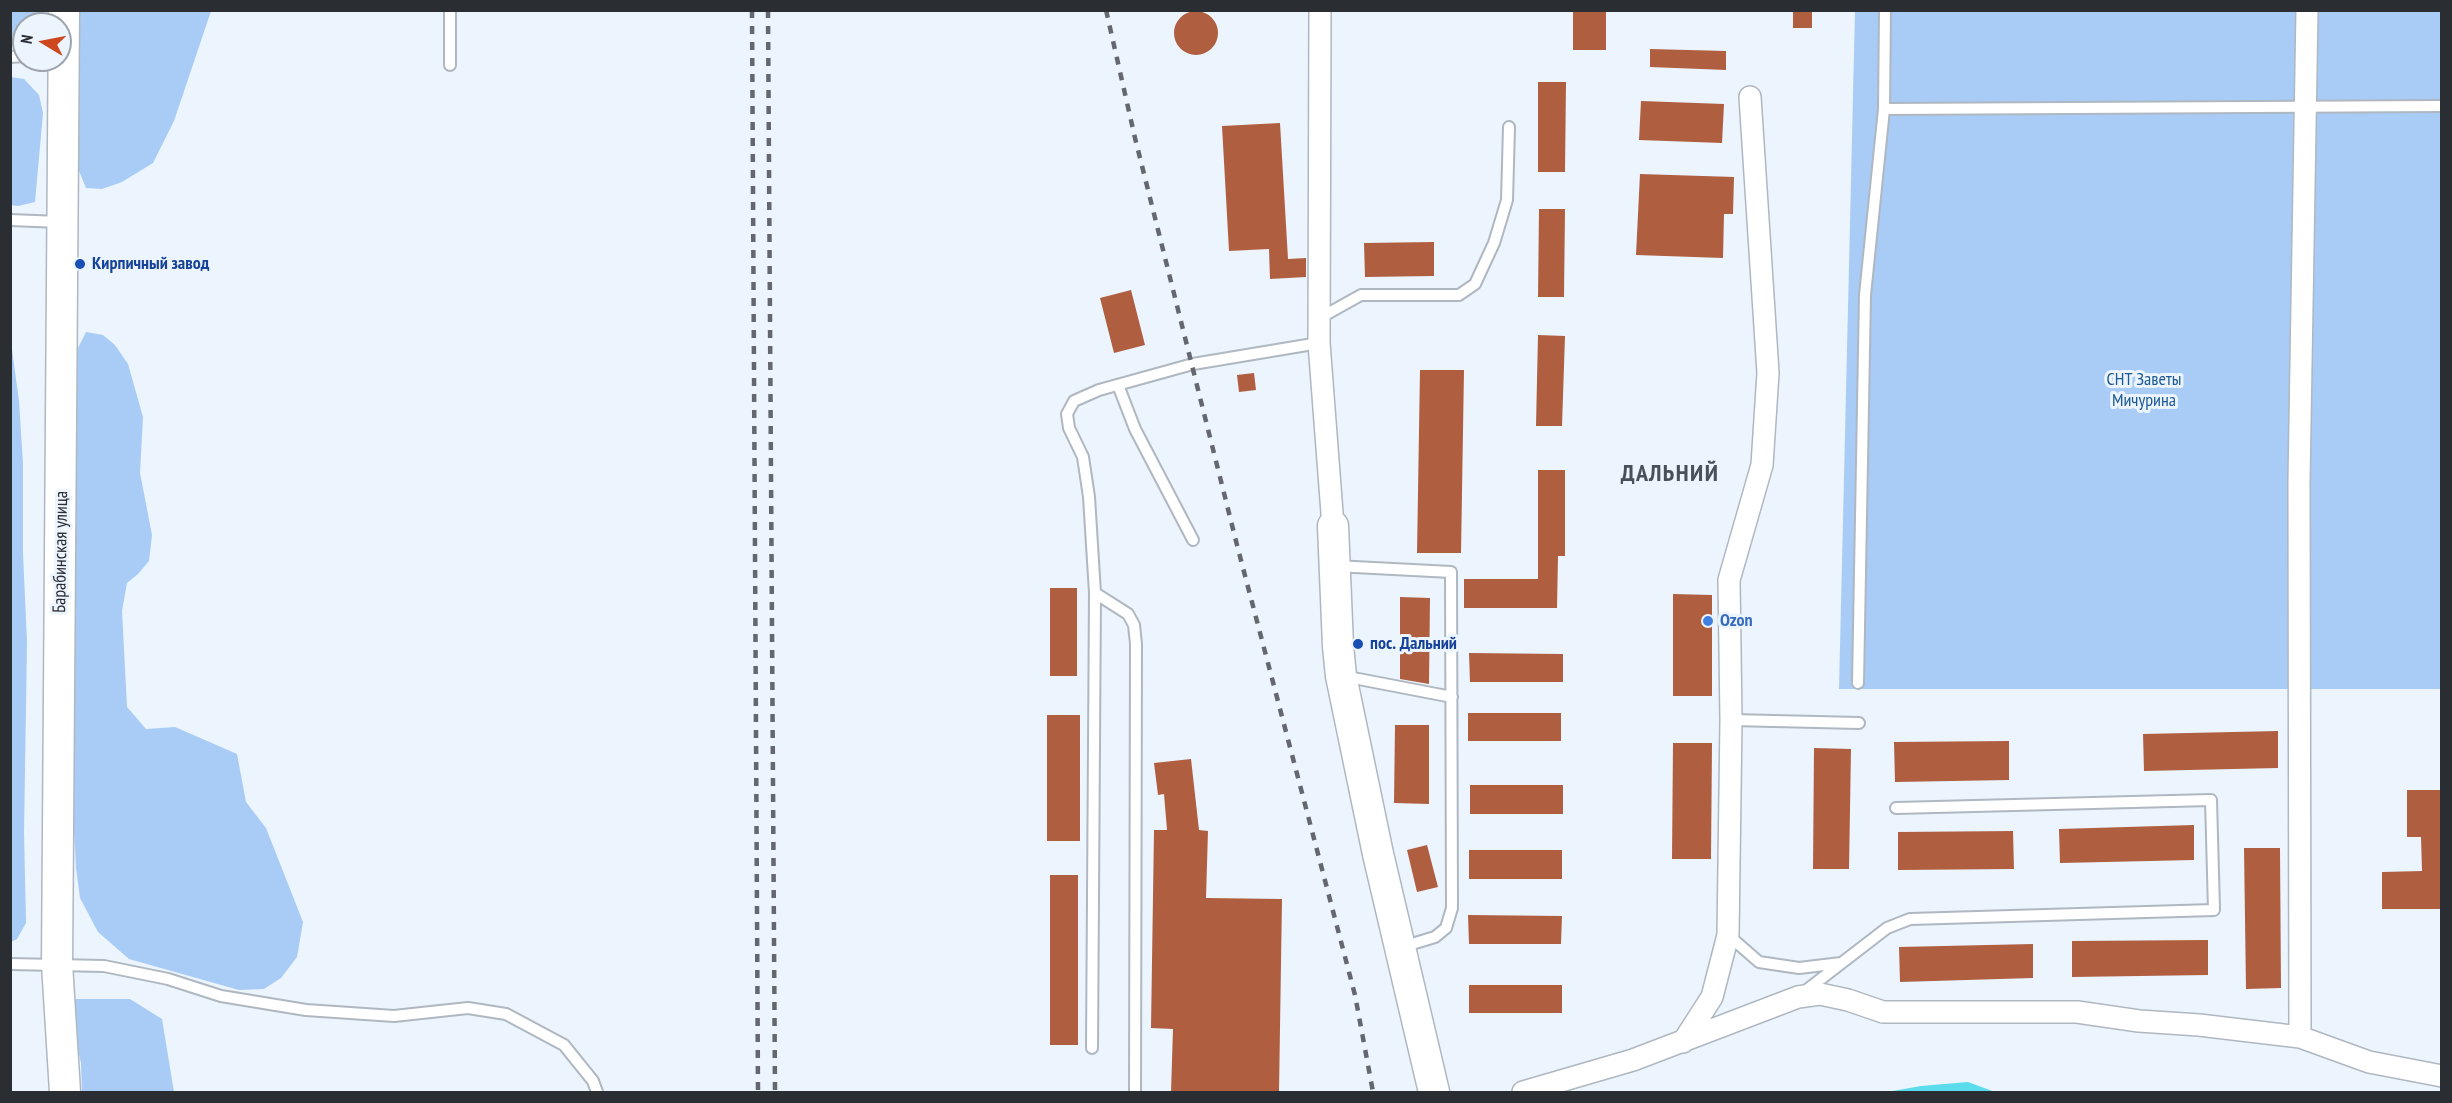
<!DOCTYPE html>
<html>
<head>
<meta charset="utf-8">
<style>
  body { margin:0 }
  #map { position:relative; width:2452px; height:1103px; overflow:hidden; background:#ecf4fe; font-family:"PT Sans Narrow",sans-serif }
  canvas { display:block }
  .frame { position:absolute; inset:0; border:12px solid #2a2d31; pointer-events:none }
  .north { position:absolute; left:12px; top:12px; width:60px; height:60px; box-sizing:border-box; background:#ecf4fe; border:2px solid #9ea4ac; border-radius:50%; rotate:280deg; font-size:16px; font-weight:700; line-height:24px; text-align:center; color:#2a2d31 }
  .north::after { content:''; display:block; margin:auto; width:21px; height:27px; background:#ce461d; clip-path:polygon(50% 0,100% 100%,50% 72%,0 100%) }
</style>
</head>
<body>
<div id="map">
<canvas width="2452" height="1103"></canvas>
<div class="frame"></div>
<div class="north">N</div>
</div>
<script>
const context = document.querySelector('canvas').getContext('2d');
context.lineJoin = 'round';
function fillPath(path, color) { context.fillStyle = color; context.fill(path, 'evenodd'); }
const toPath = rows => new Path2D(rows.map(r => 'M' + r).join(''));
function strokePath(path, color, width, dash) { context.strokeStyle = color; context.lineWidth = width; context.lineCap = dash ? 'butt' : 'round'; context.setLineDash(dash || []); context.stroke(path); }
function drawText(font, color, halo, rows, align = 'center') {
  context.font = font + ' "PT Sans Narrow",sans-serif'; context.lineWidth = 6; context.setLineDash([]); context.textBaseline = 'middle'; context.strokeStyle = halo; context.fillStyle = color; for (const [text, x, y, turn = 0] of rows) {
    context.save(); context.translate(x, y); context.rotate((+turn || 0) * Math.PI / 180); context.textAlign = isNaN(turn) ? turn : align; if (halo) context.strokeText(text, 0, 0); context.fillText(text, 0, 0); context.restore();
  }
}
fillPath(toPath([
  [11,10,45,11,33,24,24,24,24,35,18,43,11,46],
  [77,11,211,11,174,121,153,163,122,182,102,189,86,188,77,166],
  [1855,11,2441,11,2441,689,1839,689],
  [11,77,24,79,39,95,43,113,35,202,18,206,11,205],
  [86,332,103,335,115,345,128,364,143,417,140,473,152,535,149,561,138,574,127,583,122,611,127,707,146,729,175,727,237,754,246,802,266,828,303,922,297,957,281,978,264,989,239,990,129,959,98,932,80,898,76,868,71,772,69,619,78,348],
  [11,342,19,401,23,464,23,553,27,642,24,833,26,923,17,939,11,942],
  [76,999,130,999,162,1019,174,1092,82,1092,81,1063,73,1028,71,1008]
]), '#a8ccf5');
fillPath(toPath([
  [1968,1082,1995,1092,1887,1092,1921,1086]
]), '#5adced');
fillPath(toPath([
  [1573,10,1606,10,1606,50,1573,50],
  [1793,10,1812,10,1812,28,1793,28],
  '1174 33a22 22 0 1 1 44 0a22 22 0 1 1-44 0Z',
  [1650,49,1726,51,1726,70,1650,67],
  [1538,82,1566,82,1565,172,1538,172],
  [1641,101,1724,104,1722,143,1639,140],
  [1280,123,1288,259,1306,258,1306,277,1270,279,1269,249,1229,251,1222,126],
  [1640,174,1734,177,1733,214,1724,214,1723,258,1636,255],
  [1539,209,1565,209,1564,297,1538,297],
  [1434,242,1434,276,1365,277,1364,243],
  [1131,290,1145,345,1114,353,1100,298],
  [1538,335,1565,336,1562,426,1536,426],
  [1420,370,1464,370,1461,553,1417,553],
  [1254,373,1256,390,1239,392,1237,375],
  [1538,470,1565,470,1565,556,1558,556,1557,608,1464,608,1464,579,1538,579],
  [1050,588,1077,588,1077,676,1050,676],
  [1673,594,1712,595,1712,696,1673,696],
  [1400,597,1430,598,1429,684,1400,679],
  [1469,653,1563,654,1563,682,1470,682],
  [1468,713,1561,713,1561,741,1468,741],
  [1047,715,1080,715,1080,841,1047,841],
  [1395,725,1429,725,1429,804,1394,803],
  [2278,731,2278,768,2144,771,2143,734],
  [2009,741,2009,780,1895,782,1894,742],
  [1673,743,1712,743,1711,859,1672,859],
  [1814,748,1851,749,1849,869,1813,869],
  [1191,759,1199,830,1208,831,1206,898,1282,899,1279,1092,1171,1092,1173,1029,1151,1028,1154,830,1167,830,1164,794,1158,795,1154,763],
  [1470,785,1563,785,1563,814,1470,814],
  [2407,790,2442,790,2442,909,2382,909,2382,872,2422,871,2421,837,2407,837],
  [2194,825,2194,860,2060,863,2059,829],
  [2013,831,2014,869,1898,870,1898,832],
  [1427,845,1438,887,1417,892,1407,850],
  [2244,848,2280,848,2281,988,2246,989],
  [1469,850,1562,850,1562,879,1469,879],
  [1050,875,1078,875,1078,1045,1050,1045],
  [1468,915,1562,916,1561,944,1469,944],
  [2208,940,2208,975,2072,977,2072,941],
  [2033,944,2033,978,1900,982,1899,947],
  [1469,985,1562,985,1562,1013,1469,1013]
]), '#af5e40');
const lane = toPath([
  [450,10,450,65],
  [10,57,24,56],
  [1884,109,2442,106],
  [10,220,60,222],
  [1318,319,1361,295,1459,295,1475,284,1494,243,1507,200,1509,127],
  [1118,385,1135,429,1193,540],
  [1335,566,1451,572,1452,908,1446,928,1435,937,1402,947],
  [1095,593,1128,614,1134,625,1136,644,1135,1092],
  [1343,676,1452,697],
  [1858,683,1865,295,1884,109,1885,10],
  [1731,720,1859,723],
  [1728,935,1759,962,1799,968,1841,963],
  [10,964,104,966,168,979,221,996,306,1010,394,1016,468,1008,506,1014,564,1045,593,1081,597,1092],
  [1804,992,1887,928,1910,919,2214,910,2211,800,1896,808],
  [1092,1048,1095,593,1089,497,1083,457,1069,428,1067,414,1074,401,1099,390,1193,364,1319,343]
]);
const street = toPath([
  [1320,10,1319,343,1333,526],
  [2300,1037,2299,482,2307,10],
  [1683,1042,1712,997,1728,935,1731,720,1729,580,1762,465,1768,373,1750,97],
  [1523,1092,1633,1060,1798,997,1820,994,1848,1000,1883,1012,2077,1012,2139,1021,2199,1025,2300,1037,2369,1062,2442,1076]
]);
const secondary = toPath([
  [64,10,57,964,65,1092],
  [1333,526,1338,646,1341,676,1378,854,1434,1092]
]);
strokePath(lane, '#afb7c1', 14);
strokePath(street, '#afb7c1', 24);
strokePath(secondary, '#afb7c1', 33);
strokePath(lane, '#fff', 10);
strokePath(street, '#fff', 21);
strokePath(secondary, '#fff', 30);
strokePath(toPath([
  [752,10,758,1092],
  [768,10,775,1092],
  [1106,10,1135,138,1237,545,1355,995,1373,1092]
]), '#64686e', 4.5, [8, 8]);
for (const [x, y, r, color] of [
  [80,264,6,"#1a4fb4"],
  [1708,621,6,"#3f7fe0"],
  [1358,644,6,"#1a4fb4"]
]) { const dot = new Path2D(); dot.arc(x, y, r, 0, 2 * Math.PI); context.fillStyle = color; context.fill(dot); strokePath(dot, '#ecf4fe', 2); }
drawText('bold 18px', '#164399', '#ecf4fe', [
  ["Кирпичный завод",92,264],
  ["пос. Дальний",1370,644]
], 'left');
drawText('18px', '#1c5995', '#ecf4fe', [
  ["СНТ Заветы",2144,380],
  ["Мичурина",2144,401]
]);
drawText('18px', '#2a2d31', '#ecf4fe', [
  ["Барабинская улица",61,552,-89]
]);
drawText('bold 18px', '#366cbe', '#ecf4fe', [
  ["Ozon",1720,621]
], 'left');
context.letterSpacing = '1.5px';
drawText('bold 24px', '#495058', '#ecf4fe', [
  ["ДАЛЬНИЙ",1670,474]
]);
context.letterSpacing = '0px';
</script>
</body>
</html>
